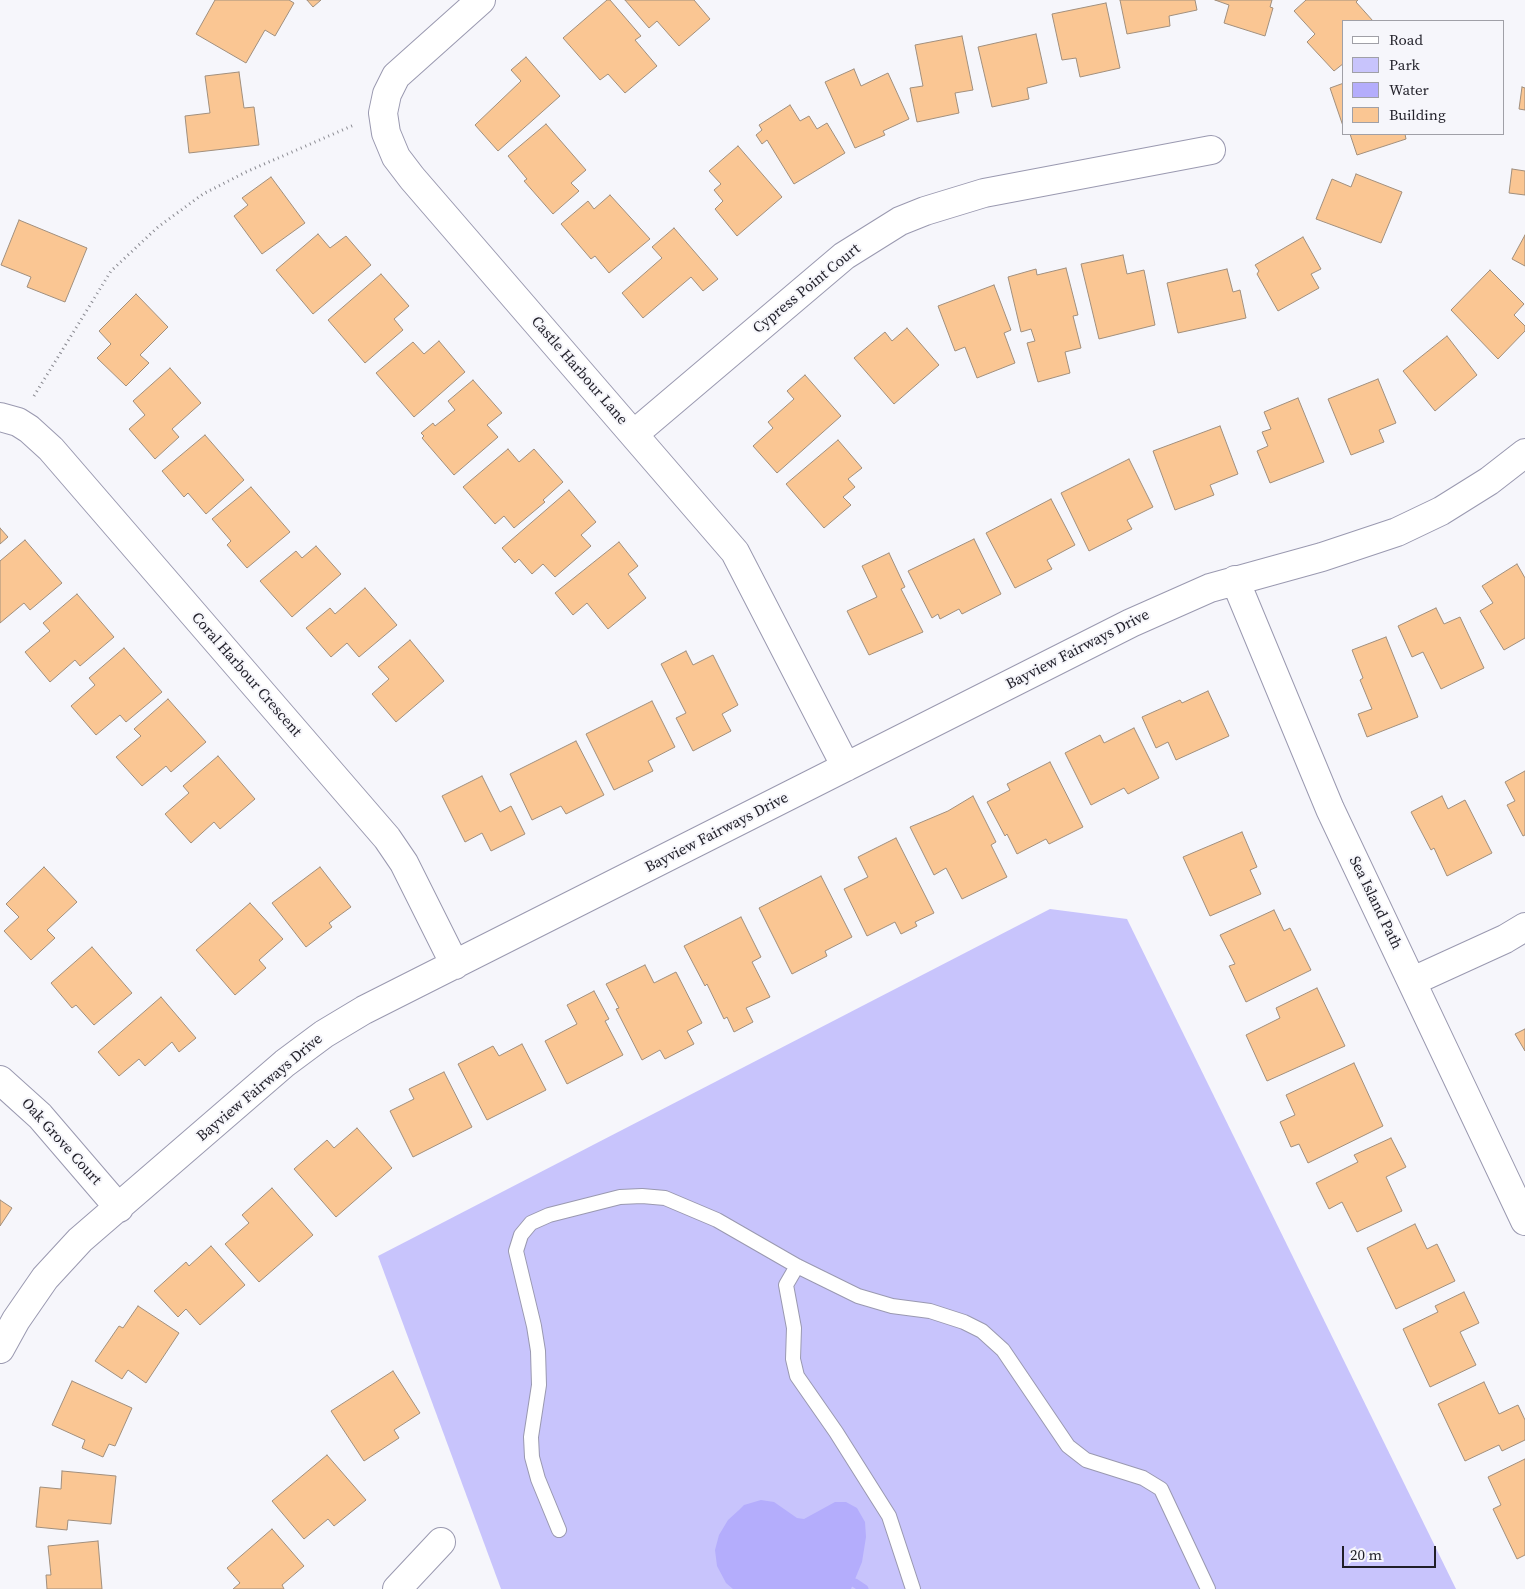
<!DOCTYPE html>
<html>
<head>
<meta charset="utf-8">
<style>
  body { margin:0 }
  #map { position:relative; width:1525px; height:1589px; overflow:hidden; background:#f6f6fb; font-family:"Source Serif 4",serif }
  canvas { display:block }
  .legend { position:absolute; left:1342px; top:20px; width:162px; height:115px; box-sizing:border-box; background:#f6f6fb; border:1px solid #a0a0a7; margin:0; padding:6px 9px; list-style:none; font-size:15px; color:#201f28 }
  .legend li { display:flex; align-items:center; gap:10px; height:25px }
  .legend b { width:25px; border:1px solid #a0a0a7 }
  .scale { position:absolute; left:1342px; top:1546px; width:94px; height:22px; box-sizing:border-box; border:2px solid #201f28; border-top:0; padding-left:6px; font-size:15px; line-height:18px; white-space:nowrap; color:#201f28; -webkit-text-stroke:4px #f6f6fb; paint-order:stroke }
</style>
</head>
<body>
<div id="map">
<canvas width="1525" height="1589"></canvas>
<ul class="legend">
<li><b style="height:6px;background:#fff"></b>Road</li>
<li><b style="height:14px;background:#c8c4fc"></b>Park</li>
<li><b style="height:14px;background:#b4adfc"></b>Water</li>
<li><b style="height:14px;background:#fac693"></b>Building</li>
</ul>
<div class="scale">20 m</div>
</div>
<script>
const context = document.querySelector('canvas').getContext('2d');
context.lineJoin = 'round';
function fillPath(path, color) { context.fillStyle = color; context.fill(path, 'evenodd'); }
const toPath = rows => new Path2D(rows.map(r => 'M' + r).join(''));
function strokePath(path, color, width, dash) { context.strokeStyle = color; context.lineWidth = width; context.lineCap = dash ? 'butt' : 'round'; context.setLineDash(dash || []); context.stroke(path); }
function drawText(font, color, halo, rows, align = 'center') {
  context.font = font + ' "Source Serif 4",serif'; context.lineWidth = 4; context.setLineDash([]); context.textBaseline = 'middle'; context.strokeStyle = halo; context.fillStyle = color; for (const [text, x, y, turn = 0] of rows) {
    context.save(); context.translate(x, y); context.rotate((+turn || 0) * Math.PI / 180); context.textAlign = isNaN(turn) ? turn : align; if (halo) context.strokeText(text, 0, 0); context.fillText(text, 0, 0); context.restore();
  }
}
fillPath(toPath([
  [1050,909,1127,919,1456,1589,501,1589,378,1256]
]), '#c8c4fc');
fillPath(toPath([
  [761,1500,774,1502,797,1518,804,1519,835,1502,846,1502,857,1508,865,1522,866,1537,862,1562,851,1589,733,1589,726,1583,717,1566,715,1550,719,1535,728,1520,739,1510,744,1505]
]), '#b4adfc');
strokePath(toPath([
  [855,1583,864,1589]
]), '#b4adfc', 9);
const building = toPath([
  [215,0,289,0,294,3,275,36,265,30,246,63,196,34,215,0],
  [307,0,321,0,313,7,307,0],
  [607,0,610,0,641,36,635,40,657,66,625,93,608,74,600,80,563,38,607,0],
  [625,0,694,0,710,19,679,46,657,21,649,28,625,0],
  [1120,0,1195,0,1197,10,1169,16,1170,26,1127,34,1120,0],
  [1215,0,1272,0,1270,7,1273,8,1265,36,1224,23,1229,5,1215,0],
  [1306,0,1358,0,1356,2,1373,21,1344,21,1344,63,1334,71,1307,42,1315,34,1294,11,1306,0],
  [1106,3,1120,68,1080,77,1076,58,1062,60,1052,14,1106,3],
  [1036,34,1047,83,1027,88,1029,99,992,107,978,47,1036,34],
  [962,36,973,90,955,93,959,113,917,122,910,88,923,86,915,45,962,36],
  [526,57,560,96,498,151,475,125,521,81,511,70,526,57],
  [854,69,861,86,888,73,909,119,883,131,885,135,855,148,825,82,854,69],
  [239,72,244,108,254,107,259,145,189,153,185,116,210,113,205,76,239,72],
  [1344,83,1344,129,1330,88,1344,83],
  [1522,87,1525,88,1525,110,1519,109,1522,87],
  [790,105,800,121,809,116,817,129,827,123,845,153,794,184,767,140,762,144,756,135,762,130,759,125,790,105],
  [546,124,586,170,571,183,579,191,553,214,524,181,527,179,508,156,546,124],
  [1350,134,1405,134,1406,139,1357,155,1350,134],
  [738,146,782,197,737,236,715,209,723,201,714,190,721,184,709,171,738,146],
  [1512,169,1525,171,1525,195,1509,193,1512,169],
  [1356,174,1402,192,1381,243,1316,219,1332,179,1351,187,1356,174],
  [271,177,305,223,262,254,234,216,248,205,242,198,271,177],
  [610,195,650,239,609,273,595,256,591,259,561,224,588,201,594,209,610,195],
  [19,220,87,248,65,302,27,287,31,277,1,265,19,220],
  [674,228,718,279,703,291,691,277,643,318,622,293,662,258,652,247,674,228],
  [318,234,330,248,346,236,371,265,313,314,276,270,318,234],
  [1525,235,1525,266,1512,259,1525,235],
  [1303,237,1321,269,1311,274,1319,288,1278,311,1257,274,1259,271,1255,265,1303,237],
  [1123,255,1127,274,1144,270,1155,325,1099,339,1081,264,1123,255],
  [1066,268,1078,315,1073,316,1081,348,1065,352,1070,373,1038,382,1027,343,1035,341,1031,329,1021,332,1008,277,1036,269,1037,275,1066,268],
  [1227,269,1233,292,1240,290,1246,318,1178,333,1167,283,1227,269],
  [1490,270,1524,304,1514,315,1525,326,1525,331,1498,359,1451,310,1490,270],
  [381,274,409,306,394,319,403,330,365,363,328,320,381,274],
  [994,285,1011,330,1004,333,1015,363,977,378,965,347,955,351,938,306,994,285],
  [136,294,168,327,140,355,149,363,126,386,97,358,111,344,99,331,136,294],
  [907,328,939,365,894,404,854,358,885,332,892,341,907,328],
  [1447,336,1477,375,1435,411,1403,371,1447,336],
  [439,341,465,372,414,417,376,373,413,342,424,354,439,341],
  [170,368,201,403,172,429,179,437,155,459,129,429,145,415,133,401,170,368],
  [805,375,841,416,777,473,753,446,773,428,768,422,794,399,787,391,805,375],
  [1378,379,1396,423,1379,430,1384,442,1351,455,1328,399,1378,379],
  [473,380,502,413,487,425,498,437,454,475,422,438,424,436,421,433,433,423,435,426,455,410,448,401,473,380],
  [1298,398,1324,462,1270,483,1257,451,1268,446,1262,432,1271,429,1264,412,1298,398],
  [1220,426,1238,474,1210,485,1214,495,1175,510,1153,451,1220,426],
  [205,435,244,480,206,514,188,493,184,497,162,471,205,435],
  [838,440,862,468,848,479,855,487,843,497,851,505,824,528,786,484,838,440],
  [508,449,519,462,534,449,563,482,543,500,545,502,514,528,504,516,495,524,463,487,508,449],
  [1129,459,1153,507,1127,520,1132,529,1089,551,1061,493,1129,459],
  [251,487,290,532,247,568,227,545,231,541,212,519,251,487],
  [569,490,596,522,581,535,591,546,555,577,543,564,532,574,519,559,515,563,502,548,569,490],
  [1051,499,1075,545,1047,560,1052,569,1015,588,986,533,1051,499],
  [0,528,8,537,0,544,0,528],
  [974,539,1001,594,962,614,959,609,940,619,938,614,932,618,908,571,974,539],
  [25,540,62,583,30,610,24,603,0,623,0,561,25,540],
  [619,542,638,566,628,574,646,598,608,629,587,603,573,615,555,593,619,542],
  [316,546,341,574,292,617,260,581,296,551,302,558,316,546],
  [889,553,905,587,901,589,923,632,869,655,847,611,877,597,862,566,889,553],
  [1517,564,1525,578,1525,638,1504,650,1480,611,1493,603,1482,586,1517,564],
  [365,588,397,625,359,657,347,643,331,657,306,628,330,608,335,614,365,588],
  [77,594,114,637,80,666,75,660,50,682,25,652,50,631,43,623,77,594],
  [1436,608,1444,624,1460,617,1484,668,1441,689,1423,652,1412,657,1398,626,1436,608],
  [1386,637,1418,717,1367,737,1358,714,1372,709,1360,680,1363,678,1352,650,1386,637],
  [410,640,444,681,396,722,372,694,389,679,378,667,410,640],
  [124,648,162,692,126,722,120,715,96,735,71,706,95,685,89,678,124,648],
  [686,651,693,665,713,655,738,705,722,714,731,731,693,751,676,718,686,713,661,664,686,651],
  [1208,691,1229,736,1176,760,1168,742,1156,748,1142,717,1180,700,1182,703,1208,691],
  [168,699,206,742,171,772,166,766,142,786,116,757,141,736,134,729,168,699],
  [652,701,675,747,648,761,653,771,614,790,586,734,652,701],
  [1134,728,1159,778,1128,794,1124,788,1091,805,1065,753,1100,735,1104,743,1134,728],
  [576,741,604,795,566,814,561,806,532,820,510,774,576,741],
  [218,756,255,799,220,829,214,822,191,843,165,814,189,793,183,786,218,756],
  [1050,762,1083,827,1049,844,1046,839,1017,854,1007,834,1005,836,987,802,1010,790,1007,784,1050,762],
  [1525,771,1525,835,1523,836,1507,805,1515,801,1505,782,1525,771],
  [482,776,500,812,511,806,525,834,491,851,482,833,465,842,442,796,482,776],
  [973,796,996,842,991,845,1007,877,962,899,946,868,934,875,910,827,948,811,973,796],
  [1442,796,1448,809,1465,800,1492,853,1447,876,1434,848,1431,850,1411,812,1442,796],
  [1242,832,1257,867,1250,870,1261,894,1210,916,1183,857,1242,832],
  [896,838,934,913,915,922,917,926,901,934,895,922,867,936,844,889,868,877,858,857,896,838],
  [44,867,77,902,47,930,55,938,31,960,4,931,19,917,6,904,44,867],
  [320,867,351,907,329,923,332,927,306,947,272,903,320,867],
  [821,876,852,937,825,951,827,956,792,974,759,908,821,876],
  [250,903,283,939,259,960,266,968,235,995,196,950,250,903],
  [1274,910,1284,931,1290,928,1311,970,1246,1002,1229,966,1235,964,1220,935,1274,910],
  [741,917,761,957,752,962,770,997,746,1008,753,1022,734,1032,727,1017,724,1019,723,1017,707,984,705,986,684,946,741,917],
  [92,947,132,993,94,1025,76,1005,72,1008,51,983,92,947],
  [645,965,654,983,676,972,702,1023,687,1031,694,1044,665,1059,660,1050,642,1060,616,1009,619,1008,606,984,645,965],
  [1317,988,1345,1046,1267,1081,1246,1035,1280,1018,1276,1008,1317,988],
  [594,991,609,1019,605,1021,623,1055,567,1084,545,1041,577,1024,567,1005,594,991],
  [161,997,196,1038,179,1052,172,1042,145,1066,139,1059,119,1076,98,1052,161,997],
  [1525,1029,1525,1051,1515,1034,1525,1029],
  [522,1044,546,1090,487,1120,458,1064,493,1046,499,1056,522,1044],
  [1354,1063,1383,1126,1308,1163,1299,1144,1291,1147,1280,1122,1295,1115,1286,1095,1354,1063],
  [444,1072,472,1127,413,1157,390,1111,414,1099,409,1089,444,1072],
  [357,1128,392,1168,336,1217,294,1169,327,1140,334,1148,357,1128],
  [1391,1138,1406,1167,1386,1177,1402,1211,1357,1232,1342,1202,1329,1209,1316,1183,1358,1162,1354,1155,1391,1138],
  [272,1188,313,1235,259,1282,225,1244,249,1223,242,1215,272,1188],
  [0,1200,12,1208,0,1226,0,1200],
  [1415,1224,1427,1249,1437,1244,1455,1281,1396,1309,1367,1248,1415,1224],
  [211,1246,245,1285,200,1325,186,1309,178,1317,154,1291,186,1262,189,1266,211,1246],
  [1464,1292,1479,1323,1460,1332,1476,1365,1430,1387,1403,1329,1438,1312,1435,1306,1464,1292],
  [138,1306,179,1333,146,1383,128,1370,122,1379,95,1361,119,1326,123,1328,138,1306],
  [393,1371,420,1413,394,1430,399,1438,364,1461,331,1411,393,1371],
  [72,1381,132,1408,115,1446,109,1444,103,1457,82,1448,85,1440,52,1425,72,1381],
  [1484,1382,1499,1414,1518,1405,1525,1420,1525,1440,1502,1451,1499,1445,1465,1461,1438,1404,1484,1382],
  [327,1455,366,1500,334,1526,328,1519,304,1539,272,1501,327,1455],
  [1525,1459,1525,1555,1517,1559,1493,1509,1501,1505,1488,1477,1525,1459],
  [62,1471,116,1476,111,1524,68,1520,67,1530,36,1527,40,1487,61,1489,62,1471],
  [272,1529,304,1566,282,1585,284,1589,233,1589,240,1583,227,1568,272,1529],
  [98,1541,102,1589,47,1589,46,1575,51,1575,48,1546,98,1541]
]);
fillPath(building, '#fac693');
strokePath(building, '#a18f7d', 1);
const lane = toPath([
  [797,1266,786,1285,794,1328,793,1359,797,1376,836,1432,889,1516,913,1589],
  [559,1530,538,1479,532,1457,531,1437,539,1385,538,1351,534,1326,516,1251,521,1235,531,1223,549,1215,620,1197,642,1196,665,1198,717,1220,797,1266,858,1296,892,1306,930,1311,964,1322,982,1331,1003,1350,1068,1446,1086,1460,1143,1478,1161,1489,1208,1589]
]);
const street = toPath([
  [481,0,396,76,387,94,383,113,386,133,396,157,412,178,735,552,846,767],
  [0,417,18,422,29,429,51,449,387,838,404,863,455,965],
  [634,434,844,256,900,221,925,211,984,193,1211,150],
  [1235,580,1330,809,1525,1221],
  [1413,981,1505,939,1525,927],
  [0,1080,40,1116,119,1208],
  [0,1349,16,1320,45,1278,80,1240,285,1063,324,1034,364,1010,1131,623,1210,588,1322,557,1397,532,1441,511,1489,481,1525,453],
  [397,1589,441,1542]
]);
strokePath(lane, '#9a99b0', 16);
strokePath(street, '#9a99b0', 30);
strokePath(toPath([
  [34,396,111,271,158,227,203,194,246,172,354,125]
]), '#88888f', 3, [1, 4]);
strokePath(lane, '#fff', 14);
strokePath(street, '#fff', 28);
drawText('15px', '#201f28', '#f6f6fb', [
  ["Cypress Point Court",807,289,-39],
  ["Castle Harbour Lane",579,371,49],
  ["Bayview Fairways Drive",1078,650,-27],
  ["Coral Harbour Crescent",246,675,49],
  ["Bayview Fairways Drive",717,833,-27],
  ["Sea Island Path",1375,903,64],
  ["Bayview Fairways Drive",260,1088,-40],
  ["Oak Grove Court",61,1142,48]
]);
</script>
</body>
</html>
